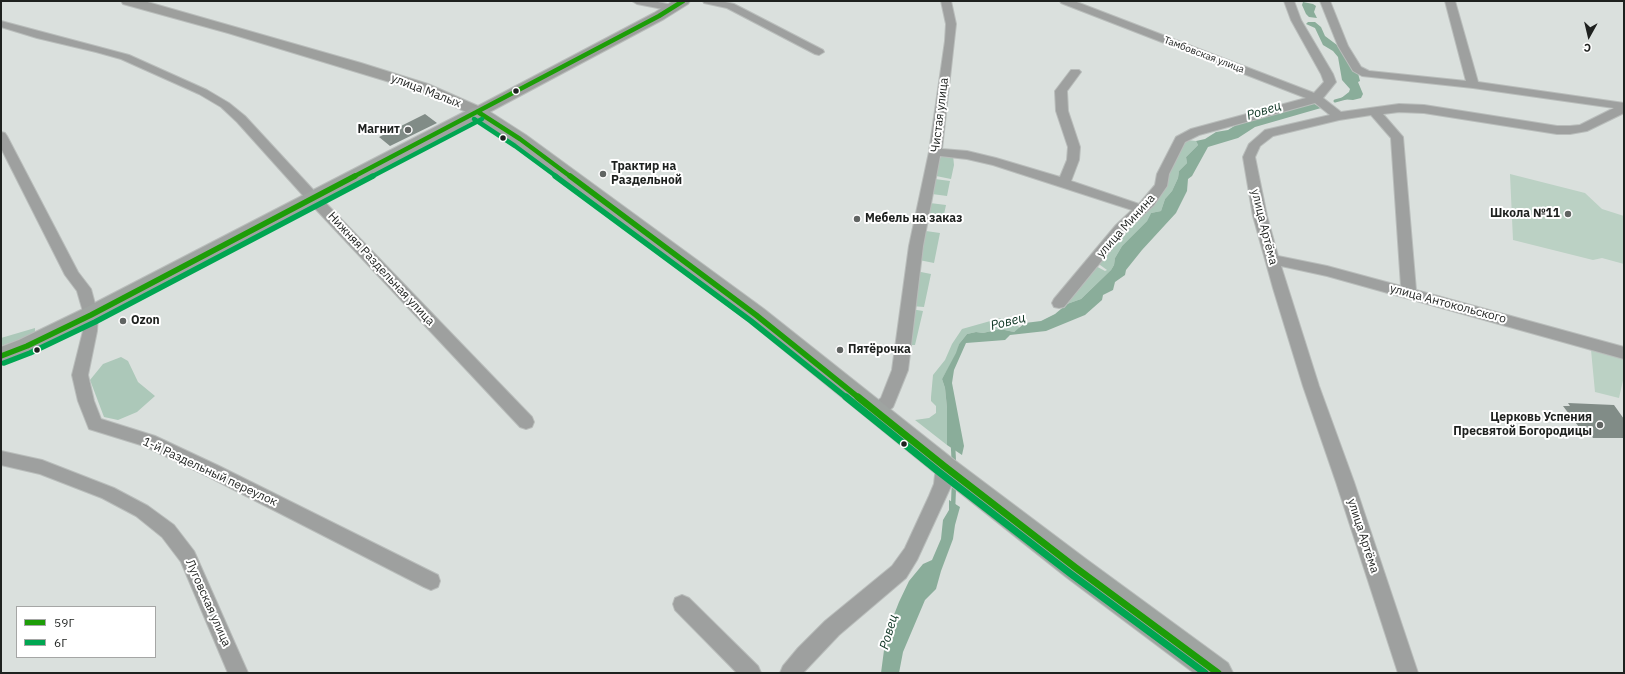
<!DOCTYPE html>
<html>
<head>
<meta charset="utf-8">
<style>
  body { margin:0 }
  #map { position:relative; width:1625px; height:674px; overflow:hidden; background:#dae0dd; font-family:"IBM Plex Sans",sans-serif }
  canvas { display:block }
  .frame { position:absolute; inset:0; border:2px solid #1e211f; pointer-events:none }
  .legend { position:absolute; left:16px; top:606px; width:140px; height:52px; box-sizing:border-box; background:#fff; border:1px solid #a5a6a5; margin:0; padding:5px 7px; list-style:none; font-size:12px; color:#1e211f }
  .legend li { display:flex; align-items:center; gap:8px; height:20px }
  .legend b { width:20px; border:1px solid #a5a6a5 }
  .north { position:absolute; left:1569px; top:16px; width:40px; height:40px; -webkit-text-stroke:3px #fff; paint-order:stroke; rotate:188deg; font-size:11px; font-weight:700; line-height:16px; text-align:center; color:#1e211f }
  .north::after { content:''; display:block; margin:auto; width:14px; height:18px; background:#1e211f; clip-path:polygon(50% 0,100% 100%,50% 72%,0 100%) }
</style>
</head>
<body>
<div id="map">
<canvas width="1625" height="674"></canvas>
<div class="frame"></div>
<ul class="legend">
<li><b style="height:5px;background:#1d9d08"></b>59Г</li>
<li><b style="height:5px;background:#00a651"></b>6Г</li>
</ul>
<div class="north">С</div>
</div>
<script>
const context = document.querySelector('canvas').getContext('2d');
context.lineJoin = 'round';
function fillPath(path, color) { context.fillStyle = color; context.fill(path, 'evenodd'); }
const toPath = rows => new Path2D(rows.map(r => 'M' + r).join(''));
function strokePath(path, color, width, dash) { context.strokeStyle = color; context.lineWidth = width; context.lineCap = dash ? 'butt' : 'round'; context.setLineDash(dash || []); context.stroke(path); }
function drawText(font, color, halo, rows, align = 'center') {
  context.font = font + ' "IBM Plex Sans",sans-serif'; context.lineWidth = 4; context.setLineDash([]); context.textBaseline = 'middle'; context.strokeStyle = halo; context.fillStyle = color; for (const [text, x, y, turn = 0] of rows) {
    context.save(); context.translate(x, y); context.rotate((+turn || 0) * Math.PI / 180); context.textAlign = isNaN(turn) ? turn : align; if (halo) context.strokeText(text, 0, 0); context.fillText(text, 0, 0); context.restore();
  }
}
fillPath(toPath([
  [1510,174,1585,193,1602,209,1624,216,1624,264,1602,258,1593,260,1513,240],
  [1591,350,1623,359,1624,376,1619,398,1595,392]
]), '#bbd1c4');
fillPath(toPath([
  [1187,140,1196,141,1198,145,1186,157,1187,163,1179,171,1178,178,1172,191,1165,199,1161,211,1151,213,1147,221,1122,246,1115,258,1114,265,1111,270,1081,299,1067,304,1063,308,1059,306,1094,265,1105,271,1107,270,1096,262,1166,176,1184,142],
  [953,155,954,165,951,179,936,176,938,161,942,156],
  [935,179,950,181,947,196,932,194],
  [930,203,946,205,943,219,927,217],
  [926,231,940,233,934,263,919,260],
  [916,271,931,274,924,307,911,306],
  [911,309,923,311,915,345,908,345],
  [1001,318,1015,323,1020,328,1014,332,1000,329,983,333,976,332,967,334,959,344,957,353,942,379,945,388,947,408,947,445,915,420,929,418,936,413,936,406,931,401,931,397,933,375,945,360,952,344,962,329],
  [35,328,35,334,1,346,1,338],
  [121,357,128,361,138,382,155,396,137,412,118,420,104,417,90,380,103,364]
]), '#acc8b9');
fillPath(toPath([
  [1303,2,1313,4,1316,6,1314,12,1317,18,1309,17,1306,14,1302,5],
  [1308,22,1315,22,1321,27,1325,36,1337,45,1358,73,1360,81,1358,82,1363,94,1361,98,1353,100,1340,99,1349,92,1350,89,1342,80,1338,57,1333,51,1323,45,1315,28,1306,24],
  [1313,103,1321,108,1255,127,1238,138,1208,147,1192,176,1188,179,1187,191,1176,213,1142,250,1126,270,1125,275,1115,282,1113,290,1103,295,1102,300,1085,315,1046,331,1010,335,1005,340,966,343,954,370,952,383,964,446,962,455,947,445,947,408,945,388,942,379,956,353,959,344,967,334,976,332,983,333,1000,329,1014,332,1025,323,1041,321,1055,314,1067,304,1081,299,1111,270,1114,265,1115,258,1122,246,1147,221,1151,213,1161,211,1165,199,1172,191,1178,178,1179,171,1187,163,1186,157,1198,145,1196,141,1205,139,1216,132,1228,130,1236,125],
  [949,500,960,507,955,525,953,539,941,571,936,589,925,600,903,652,899,673,881,673,886,635,899,602,909,581,923,564,932,560,941,539,943,520,949,510]
]), '#8aad9a');
strokePath(toPath([
  [1335,101,1346,98]
]), '#8aad9a', 3);
strokePath(toPath([
  [953,445,954,465],
  [953,509,954,483]
]), '#8aad9a', 4.5);
fillPath(toPath([
  [425,114,437,123,390,146,379,137],
  [1568,403,1614,405,1624,419,1624,438,1593,438,1591,435,1585,435,1563,406,1570,406]
]), '#818c87');
const street = toPath([
  [632,1,653,1,677,6,678,8,673,11,637,4,632,1],
  [703,1,721,1,734,4,823,50,824,52,819,55,815,54,727,8,704,3,703,1],
  [941,1,951,1,956,24,942,149,967,151,996,158,1060,177,1067,160,1068,147,1056,111,1055,91,1071,70,1079,70,1081,72,1067,91,1068,111,1080,147,1079,160,1071,181,1139,204,1155,185,1157,174,1176,137,1191,129,1306,98,1061,3,1060,1,1074,1,1314,93,1324,82,1321,74,1291,20,1284,1,1294,1,1301,20,1333,74,1336,82,1323,98,1341,112,1399,104,1424,105,1557,126,1570,126,1580,125,1614,108,1473,88,1362,76,1353,71,1338,46,1320,1,1330,1,1348,46,1361,67,1369,71,1466,81,1445,1,1455,1,1478,82,1624,103,1624,113,1587,131,1570,134,1557,134,1424,113,1399,112,1383,114,1403,137,1416,290,1624,347,1624,359,1327,276,1281,266,1319,386,1354,482,1418,673,1398,673,1336,482,1303,386,1273,288,1253,216,1243,157,1249,144,1265,130,1330,115,1315,103,1199,135,1185,142,1169,174,1167,186,1154,205,1126,231,1064,307,1059,308,1054,307,1052,303,1054,299,1116,225,1132,210,993,165,967,159,940,156,923,246,908,370,893,407,882,417,876,419,870,417,868,412,870,407,881,398,892,370,909,246,929,152,945,41,946,24,941,1],
  [1371,115,1391,138,1401,286,1327,266,1278,256,1267,216,1255,157,1260,146,1273,136,1339,120,1371,115],
  [1,21,129,55,207,90,229,103,245,116,318,195,532,417,534,422,532,427,526,429,520,427,308,201,237,122,221,107,199,94,121,59,96,52,37,38,1,27,1,21],
  [1,132,5,133,7,136,78,272,91,289,98,315,97,331,88,375,94,401,101,419,155,436,219,466,438,575,440,581,438,587,431,590,424,587,207,476,144,446,89,429,78,401,72,375,83,331,84,315,77,291,65,275,1,148,1,132],
  [1,451,42,460,114,488,148,506,174,525,194,551,248,673,228,673,181,562,162,537,136,516,102,498,40,474,1,465,1,451],
  [944,459,950,461,952,466,952,484,917,560,906,578,839,635,803,673,780,673,783,666,798,648,825,621,892,566,905,548,929,496,934,484,936,466,938,461,944,459],
  [682,595,689,598,758,666,761,673,737,673,675,610,673,604,675,598,682,595]
]);
const secondary = toPath([
  [121,1,144,1,361,63,428,84,478,106,654,13,673,1,690,1,688,4,664,19,484,115,478,117,416,90,228,33,123,4,121,1]
]);
const primary = toPath([
  [478,107,484,108,526,135,764,309,953,459,1086,559,1228,663,1233,673,1194,673,1066,577,935,473,748,321,514,143,477,119,99,321,35,352,1,365,1,347,19,340,83,309,472,108,478,107]
]);
strokePath(street, '#b9bdbb', 2);
strokePath(secondary, '#b9bdbb', 2);
strokePath(primary, '#b9bdbb', 2);
fillPath(street, '#9ea09f');
fillPath(secondary, '#9d9f9d');
fillPath(primary, '#9fa4a1');
strokePath(toPath([
  [478,112,520,139,571,177],
  [353,177,659,16,683,1]
]), '#1d9d08', 4.5);
strokePath(toPath([
  [570,176,756,315,859,398],
  [1,356,27,346,91,315,355,176]
]), '#1d9d08', 5.5);
strokePath(toPath([
  [858,397,944,466,1076,568,1218,673]
]), '#1d9d08', 7);
strokePath(toPath([
  [474,119,515,146,557,177],
  [371,177,482,119]
]), '#00a651', 4.5);
strokePath(toPath([
  [555,176,751,321,847,398],
  [4,363,30,353,95,322,373,176]
]), '#00a651', 5.5);
strokePath(toPath([
  [846,397,939,472,1071,574,1205,673]
]), '#00a651', 7);
for (const [x, y, r, color] of [
  [516,91,3.5,"#1e211f"],
  [408,130,4,"#606462"],
  [503,138,3.5,"#1e211f"],
  [603,174,4,"#606462"],
  [1568,214,4,"#606462"],
  [857,219,4,"#606462"],
  [123,321,4,"#606462"],
  [37,350,3.5,"#1e211f"],
  [840,350,4,"#606462"],
  [1600,425,4,"#606462"],
  [904,444,3.5,"#1e211f"]
]) { const dot = new Path2D(); dot.arc(x, y, r, 0, 2 * Math.PI); context.fillStyle = color; context.fill(dot); strokePath(dot, '#fff', 1.5); }
drawText('10px', '#1e211f', '#fff', [
  ["Тамбовская улица",1204,55,21]
]);
drawText('12px', '#1e211f', '#fff', [
  ["улица Малых",426,91,21],
  ["Чистая улица",940,115,-83],
  ["улица Минина",1126,226,-48],
  ["улица Артёма",1264,227,76],
  ["Нижняя Раздельная улица",381,269,47],
  ["улица Антокольского",1448,304,15],
  ["1-й Раздельный переулок",210,472,25],
  ["улица Артёма",1363,536,72],
  ["Луговская улица",208,603,66]
]);
drawText('bold 12px', '#1e211f', '#fff', [
  ["Магнит",400,130,"right"],
  ["Трактир на",611,167],
  ["Раздельной",611,181],
  ["Школа №11",1560,214,"right"],
  ["Мебель на заказ",865,219],
  ["Ozon",131,321],
  ["Пятёрочка",848,350],
  ["Церковь Успения",1592,418,"right"],
  ["Пресвятой Богородицы",1592,432,"right"]
], 'left');
drawText('italic 13px', '#0b3321', '#fff', [
  ["Ровец",1264,111,-18],
  ["Ровец",1008,322,-14],
  ["Ровец",889,632,-74]
]);
</script>
</body>
</html>
